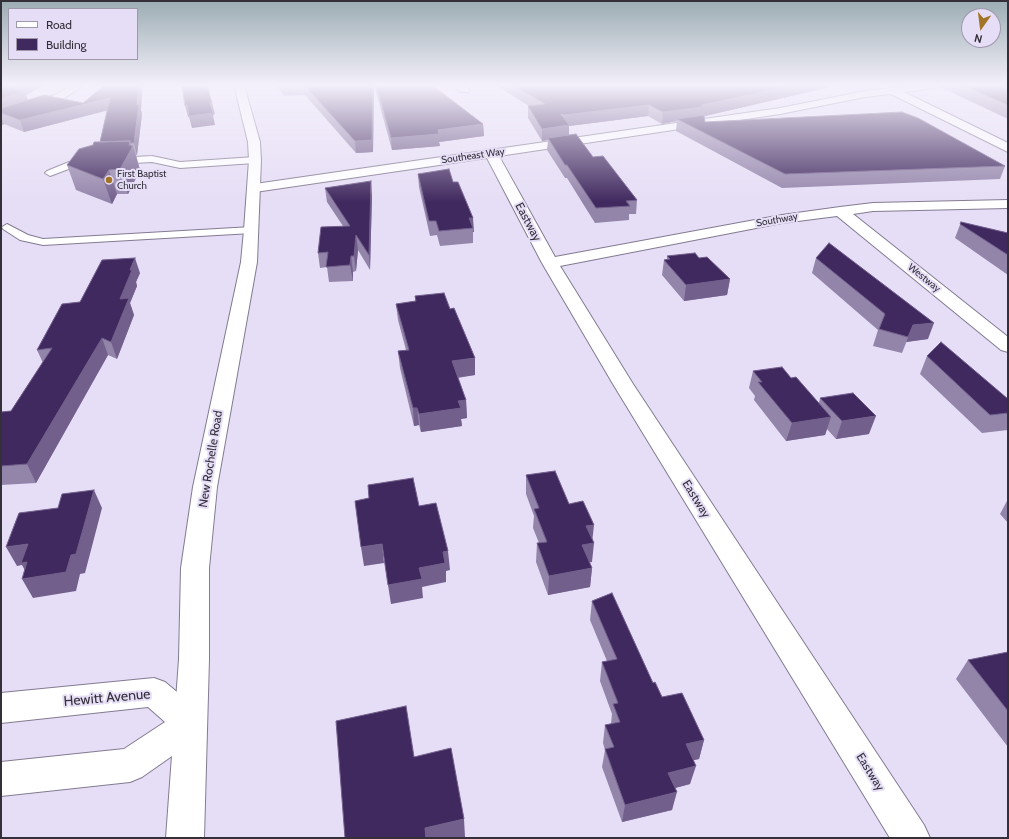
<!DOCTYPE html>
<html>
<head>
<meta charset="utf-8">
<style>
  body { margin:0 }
  #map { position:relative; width:1009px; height:839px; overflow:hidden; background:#e6def6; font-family:Cabin,sans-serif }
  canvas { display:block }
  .frame { position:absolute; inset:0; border:2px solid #34303a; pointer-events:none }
  .legend { position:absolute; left:8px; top:8px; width:130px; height:52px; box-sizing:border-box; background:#e6def6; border:1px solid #9f98ab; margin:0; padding:5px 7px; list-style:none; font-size:12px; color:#34303a }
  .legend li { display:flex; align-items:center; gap:8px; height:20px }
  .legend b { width:20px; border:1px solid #9f98ab }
  .north { position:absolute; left:961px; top:8px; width:40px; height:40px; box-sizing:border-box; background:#e6def6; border:1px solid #9f98ab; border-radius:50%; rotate:194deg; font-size:11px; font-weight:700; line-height:16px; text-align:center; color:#34303a }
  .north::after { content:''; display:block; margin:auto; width:14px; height:18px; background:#a27426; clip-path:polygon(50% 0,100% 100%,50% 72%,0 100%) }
</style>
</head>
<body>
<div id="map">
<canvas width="1009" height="839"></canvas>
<div class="frame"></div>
<ul class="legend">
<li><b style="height:5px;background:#fff"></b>Road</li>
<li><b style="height:11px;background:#40295e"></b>Building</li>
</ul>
<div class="north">N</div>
</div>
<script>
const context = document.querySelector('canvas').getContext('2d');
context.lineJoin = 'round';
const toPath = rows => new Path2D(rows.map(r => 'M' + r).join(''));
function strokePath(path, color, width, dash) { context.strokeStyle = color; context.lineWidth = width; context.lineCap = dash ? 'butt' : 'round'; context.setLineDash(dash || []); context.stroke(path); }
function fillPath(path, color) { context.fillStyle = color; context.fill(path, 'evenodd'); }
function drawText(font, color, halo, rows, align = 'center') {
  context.font = font + ' Cabin,sans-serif'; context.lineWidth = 4; context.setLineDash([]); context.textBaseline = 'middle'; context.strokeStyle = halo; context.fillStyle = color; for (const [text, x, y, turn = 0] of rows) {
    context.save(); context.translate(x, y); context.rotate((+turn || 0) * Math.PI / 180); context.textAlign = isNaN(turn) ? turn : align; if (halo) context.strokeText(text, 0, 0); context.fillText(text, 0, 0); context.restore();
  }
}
const service = toPath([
  [152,156,180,162,255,157,260,160,255,163,180,168,152,162,116,164,111,161,116,158,152,156],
  [89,159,94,162,92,164,74,167,50,176,45,173,47,171,69,162,89,159],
  [7,224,28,235,43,239,252,227,257,230,252,233,43,245,20,240,3,229,2,227,7,224]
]);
const minor = toPath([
  [72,85,84,85,63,99,36,109,1,119,1,113,55,95,72,85],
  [451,85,463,85,470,90,469,92,461,92,451,85],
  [914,85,940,85,938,87,935,88,904,92,1008,143,1008,152,891,94,865,97,780,114,499,156,555,257,782,215,840,207,873,203,1008,200,1008,208,873,211,853,214,1008,337,1008,352,1001,350,837,216,782,223,560,266,633,384,924,825,930,838,890,838,613,384,542,263,487,158,255,192,250,191,248,188,250,185,255,184,780,108,865,91,914,85],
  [154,678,165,682,202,713,207,724,202,735,142,777,130,782,1,796,1,762,124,749,165,722,148,707,1,723,1,693,154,678]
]);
const secondary = toPath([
  [234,85,244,85,260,142,261,160,257,262,217,487,209,568,209,659,204,838,166,838,179,659,181,568,193,487,241,262,244,230,249,160,248,142,234,85]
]);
strokePath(service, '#837b91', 2);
strokePath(minor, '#837b91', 2);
strokePath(secondary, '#837b91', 2);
fillPath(service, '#fff');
fillPath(minor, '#fff');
fillPath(secondary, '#fff');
fillPath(toPath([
  [1,85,26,95,28,100,83,103,141,110,142,114,137,155,136,155,140,170,128,194,117,194,112,204,76,190,67,165,93,145,100,142,107,110,24,132,4,124,1,126],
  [276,85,374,85,373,152,356,153,305,95,284,96],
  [374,85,432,85,483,124,484,136,439,142,440,146,392,150],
  [495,85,839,85,704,116,705,122,1005,166,1000,179,782,188,676,131,677,121,662,124,648,116,569,126,569,135,593,157,637,200,636,214,629,214,629,220,595,223,567,178,565,178,547,150,548,140,542,141,528,118,528,106,529,106],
  [941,85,1008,85,1008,119,940,87],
  [418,174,453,182,473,218,473,243,440,246,437,235,430,236,419,187],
  [325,188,372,195,370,270,358,250,356,271,353,272,353,281,329,282,327,267,320,268,318,253,343,226,327,202],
  [961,222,1008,233,1008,275,955,238],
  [667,256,699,258,730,279,727,295,684,301,662,275,664,260,667,259],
  [816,258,928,339,906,342,902,353,873,346,878,330,812,273],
  [140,273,136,282,137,286,130,303,134,315,117,359,108,355,36,483,1,485,1,412,11,411,43,363,37,350,80,302],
  [415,296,475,375,458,378,466,400,467,418,461,419,462,426,421,432,419,425,414,426,400,368,398,351,406,350,398,320,396,304,415,301],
  [927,356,1008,399,1008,430,982,433,920,374],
  [753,371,791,378,819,403,820,398,869,434,836,439,827,429,825,435,786,441,754,400,755,396,749,388],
  [526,475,569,504,592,540,592,562,589,562,592,568,590,587,548,595,536,562,537,543,539,543,533,528,534,516,526,494],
  [1008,499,1008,523,1000,514],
  [592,601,653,683,662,697,704,740,699,759,693,760,690,784,675,788,672,810,622,822,602,767,605,750,603,743,605,725,611,724,612,714,600,681,602,662,607,661,590,620],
  [1008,652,1008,747,956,679,968,660]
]), '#9384aa');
fillPath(toPath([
  [22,85,44,85,26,95,28,102,1,111,1,99,13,89],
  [139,85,143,85,141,110,142,114,137,155,134,143],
  [373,85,374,85,373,152,356,153,355,141],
  [795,85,839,85,701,117,677,119,677,121,662,124,663,112,702,105],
  [110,98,113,109,24,132,20,120],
  [212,103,215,114,213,115,215,125,192,128,189,117,188,117,185,106],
  [649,105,648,116,569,126,569,137,548,138,548,140,542,141,542,129,563,126,564,115],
  [1,116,4,124,1,126],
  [483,124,484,136,439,142,440,146,392,150,391,138,438,130],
  [130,141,132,149,133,146,140,170,128,194,120,169,129,145],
  [109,170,117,194,112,204,103,179],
  [371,181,372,195,370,270,369,255],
  [469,218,473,218,474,232,473,232,473,228],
  [356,235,358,250,356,271,354,256],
  [351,256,353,272,353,281,350,265],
  [135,258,140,273,136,282,137,286,130,303,134,315,117,359,111,342,120,299,130,270],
  [730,279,727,295,684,301,686,285],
  [934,323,928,339,906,342,902,353,913,325],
  [102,338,108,355,36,483,27,464],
  [475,358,475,375,453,378,452,361],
  [466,400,467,418,461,419,462,426,421,432,419,414,458,401],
  [413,408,417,408,419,425,414,426],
  [876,416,869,434,836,439,842,421],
  [831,417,825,435,786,441,792,423],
  [94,490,102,508,85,573,80,574,76,591,33,598,22,579,29,578,22,565,17,566,6,547,28,544,71,555],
  [594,525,592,543,594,543,592,562,580,564,582,545,586,526],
  [382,544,384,563,364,566,361,547],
  [448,551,450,570,446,571,446,582,422,587,423,598,391,604,388,585,419,568,443,552],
  [592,568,590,587,548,595,549,576],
  [704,740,699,759,681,763,686,744],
  [696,766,690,784,664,791,668,773],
  [677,792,672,810,622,822,625,805],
  [464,819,465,837,461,838,426,838,425,828]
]), '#725f8c');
const building = toPath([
  [1,85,22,85,13,89,24,91,1,99,1,85],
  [105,85,139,85,137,105,139,103,134,143,130,143,130,141,100,142,110,98,20,120,1,113,1,108,44,95,83,103,105,85],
  [182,85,207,85,212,103,210,103,213,113,189,116,187,105,185,106,182,85],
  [304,85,373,85,372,140,355,141,304,85],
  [376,85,432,85,483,124,438,130,439,134,391,138,376,85],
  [512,85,795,85,702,105,702,107,663,112,649,105,564,115,561,114,569,125,542,129,528,106,545,104,512,85],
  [962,85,1008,85,1008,105,962,85],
  [902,112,918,118,1005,166,785,174,677,119,704,115,705,122,902,112],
  [576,134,593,157,603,156,637,200,626,201,630,206,596,208,567,165,565,165,548,138,576,134],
  [130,141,129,145,133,146,120,169,109,170,103,179,67,165,79,149,93,145,94,142,130,141],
  [449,169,453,182,458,182,473,218,469,218,473,228,439,231,436,221,429,221,418,174,449,169],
  [371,181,369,255,356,235,354,256,351,256,350,265,326,267,328,252,318,253,321,227,350,226,325,188,371,181],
  [961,222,1008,233,1008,255,960,224,961,222],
  [829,243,934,323,913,325,908,337,879,329,885,314,816,258,829,243],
  [695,253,699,258,707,257,730,279,686,285,664,260,670,259,667,256,695,253],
  [135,258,130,270,132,270,120,299,129,298,111,342,102,338,27,464,1,466,1,412,11,411,52,348,37,350,62,304,80,302,102,260,135,258],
  [444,293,450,309,454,308,475,358,452,361,466,400,458,401,461,408,419,414,417,408,413,408,398,351,409,350,396,304,416,301,415,296,444,293],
  [941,342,1008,399,1008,413,990,415,927,356,941,342],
  [782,367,791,378,796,377,831,417,792,423,758,382,762,382,753,371,782,367],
  [853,393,876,416,842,421,820,398,853,393],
  [555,471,569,504,583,501,594,525,586,526,594,543,582,545,592,568,549,576,537,543,547,542,534,509,539,508,526,475,555,471],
  [413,478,419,506,436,503,448,551,443,552,445,563,419,568,422,579,388,585,382,544,361,547,355,501,369,498,368,485,413,478],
  [94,490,76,554,71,555,66,572,22,579,27,562,21,563,28,544,6,547,19,513,58,508,62,494,94,490],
  [612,593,653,683,655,682,662,697,682,693,704,740,686,744,696,766,668,773,677,792,625,805,605,749,614,747,605,725,620,722,613,704,618,703,602,662,617,659,592,601,612,593],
  [1008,652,1008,711,968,660,1008,652],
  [406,706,414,757,451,748,464,819,425,828,426,838,345,838,336,721,406,706]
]);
fillPath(building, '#40295e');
strokePath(building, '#725f8c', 1);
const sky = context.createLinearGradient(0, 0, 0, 202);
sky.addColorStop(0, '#9bacb2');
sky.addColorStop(0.42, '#f4f0fb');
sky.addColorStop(1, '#f4f0fb00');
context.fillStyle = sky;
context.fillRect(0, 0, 1009, 202);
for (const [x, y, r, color] of [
  [109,180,4,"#a27426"]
]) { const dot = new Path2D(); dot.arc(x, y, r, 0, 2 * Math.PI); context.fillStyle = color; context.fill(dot); strokePath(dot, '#e6def6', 1.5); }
drawText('10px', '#34303a', '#e6def6', [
  ["Southeast Way",473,156,-8],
  ["Southway",777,220,-10],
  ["Westway",924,278,39]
]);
drawText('10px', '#34303a', '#e6def6', [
  ["First Baptist",117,174],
  ["Church",117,186]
], 'left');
drawText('12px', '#34303a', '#e6def6', [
  ["Eastway",528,222,62],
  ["New Rochelle Road",211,459,-81],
  ["Eastway",696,499,58],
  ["Eastway",870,772,58]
]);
drawText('14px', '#34303a', '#e6def6', [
  ["Hewitt Avenue",107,698,-5]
]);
</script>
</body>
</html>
